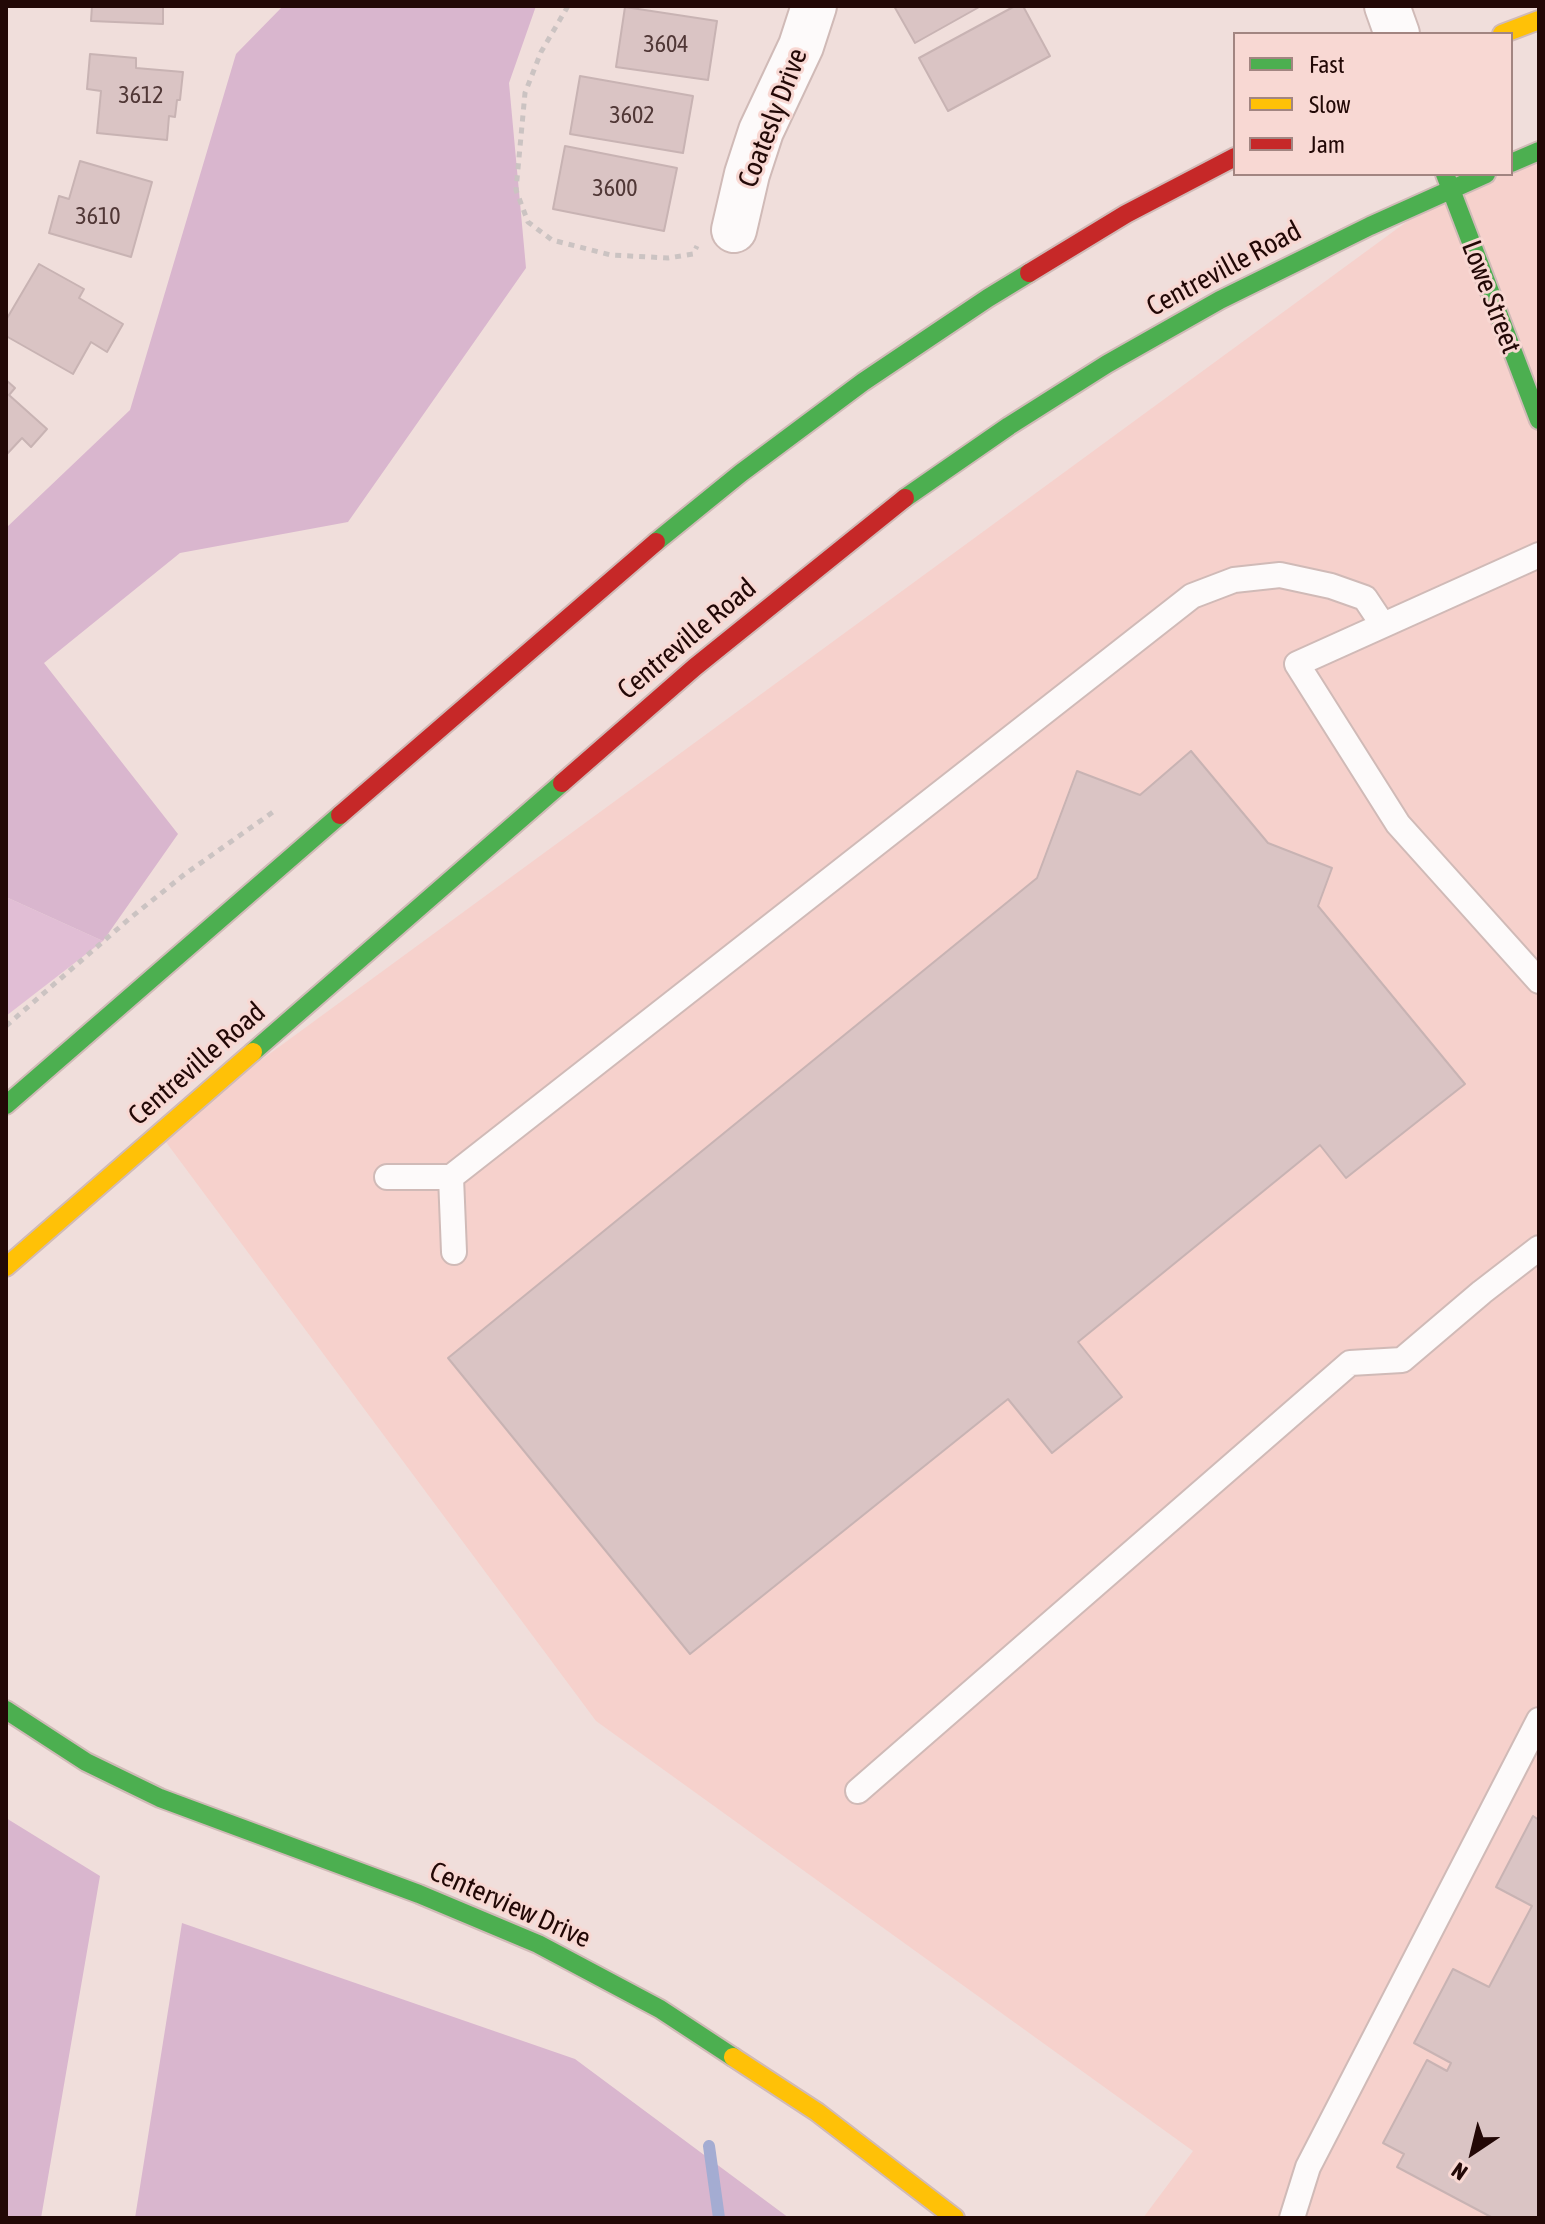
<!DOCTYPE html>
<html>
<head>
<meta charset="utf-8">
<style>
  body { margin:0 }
  #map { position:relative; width:1545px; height:2224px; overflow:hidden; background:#f0dedb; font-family:"Asap Condensed",sans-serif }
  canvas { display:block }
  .frame { position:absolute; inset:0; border:8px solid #220806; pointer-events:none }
  .legend { position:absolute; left:1233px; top:32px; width:280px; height:144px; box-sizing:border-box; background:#f8d8d3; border:2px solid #a28581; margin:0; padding:10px 14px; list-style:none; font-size:24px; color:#220806 }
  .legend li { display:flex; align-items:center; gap:16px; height:40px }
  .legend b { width:40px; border:2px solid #a28581 }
  .north { position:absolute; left:1433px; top:2112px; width:80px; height:80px; -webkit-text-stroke:6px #f8d8d3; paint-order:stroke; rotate:215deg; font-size:22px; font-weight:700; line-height:32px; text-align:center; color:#220806 }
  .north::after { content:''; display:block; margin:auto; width:28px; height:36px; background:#220806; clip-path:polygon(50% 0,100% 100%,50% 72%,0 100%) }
</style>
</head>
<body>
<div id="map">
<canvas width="1545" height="2224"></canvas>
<div class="frame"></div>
<ul class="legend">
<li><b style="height:10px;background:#4caf50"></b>Fast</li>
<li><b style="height:10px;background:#ffc107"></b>Slow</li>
<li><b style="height:10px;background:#c62828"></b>Jam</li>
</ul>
<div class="north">N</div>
</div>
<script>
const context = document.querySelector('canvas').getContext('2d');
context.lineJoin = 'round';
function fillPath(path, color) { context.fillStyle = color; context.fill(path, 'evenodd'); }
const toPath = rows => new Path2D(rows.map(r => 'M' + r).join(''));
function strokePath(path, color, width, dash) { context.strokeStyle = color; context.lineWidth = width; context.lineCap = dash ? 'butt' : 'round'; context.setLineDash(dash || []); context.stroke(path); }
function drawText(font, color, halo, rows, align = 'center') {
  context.font = font + ' "Asap Condensed",sans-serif'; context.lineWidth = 6; context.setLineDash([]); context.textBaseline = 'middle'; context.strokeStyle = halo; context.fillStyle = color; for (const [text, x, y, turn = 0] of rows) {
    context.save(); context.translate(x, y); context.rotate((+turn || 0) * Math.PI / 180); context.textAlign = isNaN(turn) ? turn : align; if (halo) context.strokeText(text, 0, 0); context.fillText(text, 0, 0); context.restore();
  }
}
fillPath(toPath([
  [1539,157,1539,2218,1143,2218,1193,2151,596,1721,160,1134,1450,190]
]), '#f6d1cc');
fillPath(toPath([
  [6,897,103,941,6,1016]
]), '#e1bed5');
fillPath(toPath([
  [283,6,536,6,509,83,526,268,348,522,180,553,44,663,178,834,103,941,6,897,6,528,130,410,236,54],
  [6,1818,100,1876,41,2218,6,2218],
  [182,1923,575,2059,789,2218,135,2218]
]), '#d9b6ce');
strokePath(toPath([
  [709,2146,719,2218]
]), '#a4acd2', 12);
const building = toPath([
  [92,6,163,6,163,24,91,21,92,6],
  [894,6,981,6,915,43,894,6],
  [1015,6,1023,6,1050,56,948,111,919,58,1015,6],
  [625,7,717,21,708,80,616,67,625,7],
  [90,54,136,58,136,68,183,72,180,100,177,100,175,117,169,116,167,140,97,133,101,91,87,89,90,54],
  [580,76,693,96,683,153,570,134,580,76],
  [565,146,677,168,664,231,553,209,565,146],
  [80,161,152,182,131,257,49,233,59,196,69,199,80,161],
  [39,264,84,289,79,298,123,324,107,352,91,342,73,374,6,336,6,320,39,264],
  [6,380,15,388,9,395,47,429,31,447,22,438,6,455,6,380],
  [1191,751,1268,843,1332,868,1318,906,1465,1084,1346,1178,1320,1145,1078,1342,1122,1397,1052,1453,1008,1399,690,1654,448,1358,1037,878,1077,771,1140,795,1191,751],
  [1533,1816,1539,1820,1539,2218,1493,2218,1397,2167,1404,2154,1383,2143,1427,2060,1447,2071,1451,2063,1414,2043,1453,1969,1489,1987,1532,1906,1496,1887,1533,1816]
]);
fillPath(building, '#dac4c4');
strokePath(building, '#c8b3b3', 2);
const lane = toPath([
  [1539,555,1297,664,1398,824,1539,981],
  [387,1177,451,1177],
  [454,1252,451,1177,1192,596,1234,580,1280,575,1331,586,1365,598,1383,625],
  [858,1791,1350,1363,1402,1360,1482,1292,1539,1248],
  [1292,2218,1308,2167,1539,1720]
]);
const street = toPath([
  [1387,6,1397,34],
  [734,230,747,174,761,131,801,46,814,6]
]);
const fast = toPath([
  [1511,163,1539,151],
  [1445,174,1539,420],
  [905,498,1009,426,1107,364,1220,300,1370,226,1486,174],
  [656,542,741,473,863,382,988,298,1029,273],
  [253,1052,562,783],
  [6,1105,340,815],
  [6,1710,86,1762,160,1798,419,1894,538,1944,660,2009,733,2057]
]);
const slow = toPath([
  [1502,34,1539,20],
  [6,1267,253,1052],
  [733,2057,817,2112,955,2218]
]);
const jam = toPath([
  [1029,273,1126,214,1235,157],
  [562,783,695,667,905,498],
  [340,815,656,542]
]);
strokePath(lane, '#d0bab7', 28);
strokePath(street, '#d0bab7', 48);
strokePath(fast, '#d0bab7', 22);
strokePath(slow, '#d0bab7', 22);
strokePath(jam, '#d0bab7', 22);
strokePath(toPath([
  [568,6,541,52,525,93,516,190,528,222,552,240,611,255,668,258,693,254,697,246],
  [6,1026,129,919,185,874,273,812]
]), '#cbc3c2', 5, [6, 6]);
strokePath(lane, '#fdfafa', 24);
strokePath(street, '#fdfafa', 44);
strokePath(fast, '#4caf50', 18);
strokePath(slow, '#ffc107', 18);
strokePath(jam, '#c62828', 18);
drawText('24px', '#503736', null, [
  ["3604",666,44],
  ["3612",141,95],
  ["3602",632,115],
  ["3600",615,188],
  ["3610",98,216]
]);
drawText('28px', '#220806', '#f8d8d3', [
  ["Coatesly Drive",773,118,-69],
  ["Centreville Road",1224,269,-28],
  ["Lowe Street",1491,297,69],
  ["Centreville Road",687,639,-40],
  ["Centreville Road",197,1064,-41],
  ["Centerview Drive",510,1905,24]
]);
</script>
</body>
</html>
